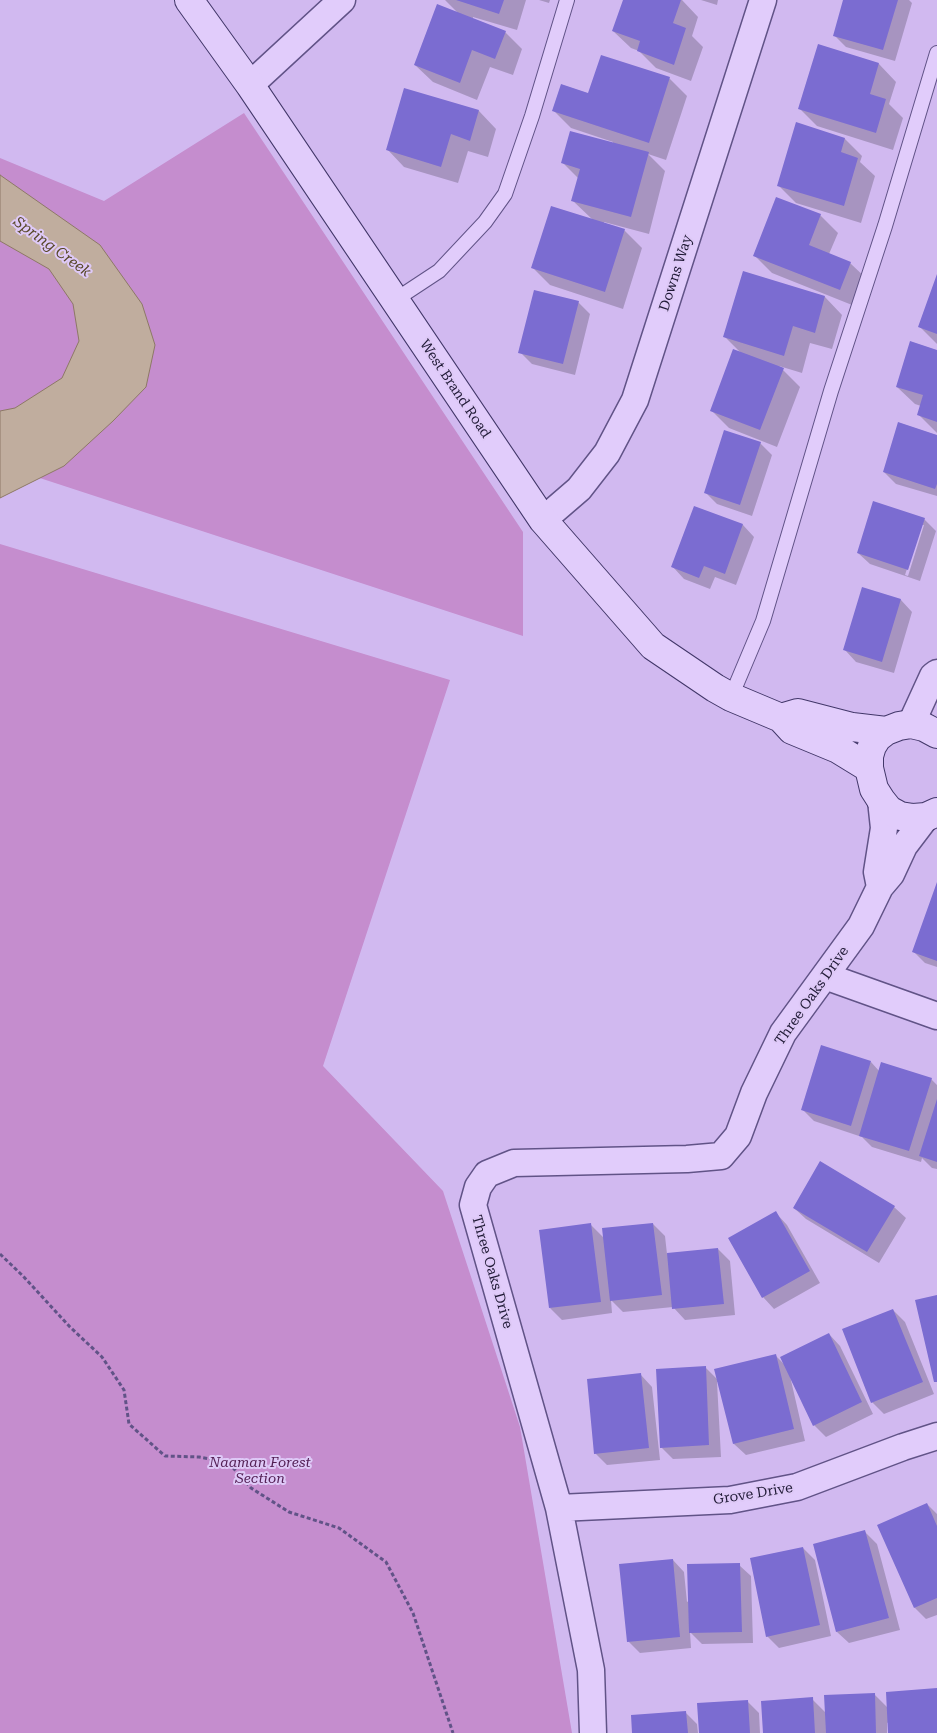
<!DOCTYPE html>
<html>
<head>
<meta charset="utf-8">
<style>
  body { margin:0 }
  canvas { display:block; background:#d1b9f0 }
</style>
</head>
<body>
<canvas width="937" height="1733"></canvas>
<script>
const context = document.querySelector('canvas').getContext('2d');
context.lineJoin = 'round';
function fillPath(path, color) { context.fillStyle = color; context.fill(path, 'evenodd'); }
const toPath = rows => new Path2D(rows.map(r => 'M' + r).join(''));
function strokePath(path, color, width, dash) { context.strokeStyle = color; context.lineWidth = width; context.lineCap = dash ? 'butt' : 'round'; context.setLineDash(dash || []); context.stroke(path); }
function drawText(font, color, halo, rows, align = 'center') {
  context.font = font + ' "Roboto Serif",serif'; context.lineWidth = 4; context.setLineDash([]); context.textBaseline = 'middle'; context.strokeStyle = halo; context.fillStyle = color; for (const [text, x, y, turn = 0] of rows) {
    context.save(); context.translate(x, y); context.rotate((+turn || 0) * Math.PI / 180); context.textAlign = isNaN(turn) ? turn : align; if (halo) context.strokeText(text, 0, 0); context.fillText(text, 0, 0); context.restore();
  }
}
fillPath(toPath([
  [244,113,523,532,523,636,0,465,0,158,104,201],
  [0,544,450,680,323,1066,443,1191,520,1427,572,1733,0,1733]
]), '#c58dce');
const water = toPath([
  [0,175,100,245,142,304,155,345,146,387,113,421,64,466,0,498,0,411,15,408,62,378,79,341,73,304,49,269,0,241,0,175]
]);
fillPath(water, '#c0ad9e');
strokePath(water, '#8d7966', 1);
fillPath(toPath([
  [445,0,526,0,517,30,473,17,473,19,505,32,522,49,513,75,490,67,477,100,433,82,415,65,459,14],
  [539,0,550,0,549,3],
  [624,0,682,0,698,17,692,36,703,47,691,81,656,68,639,51,631,48,613,31],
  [701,0,718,0,717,5],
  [845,0,909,0,912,3,895,61,846,47,834,35],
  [819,46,879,64,896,82,889,104,903,118,893,150,817,126,800,109],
  [669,78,687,96,666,160,648,154,665,171,649,234,604,222,604,224,624,230,642,248,623,309,550,285,533,268,593,220,573,201,579,179,563,163,613,144,613,142,571,128,553,110,589,95],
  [405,89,479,111,496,129,488,157,468,151,458,183,404,167,387,149],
  [797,124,845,139,862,156,860,162,875,176,861,223,796,203,779,186],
  [820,215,838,233,829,254,850,263,868,280,857,307,772,273,755,256],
  [744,273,825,297,842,315,832,349,810,343,802,373,779,366,800,387,777,447,729,428,711,410,741,353,725,337],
  [937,276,937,344,920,327],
  [578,302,590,314,575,375,532,364,520,352],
  [937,351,937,433,919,415,921,406,915,404,897,387],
  [937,436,937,496,896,484,884,472],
  [760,443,772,455,752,516,717,504,705,492],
  [695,507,743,525,754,537,736,585,715,577,710,589,684,579,673,567],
  [924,519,936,531,920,581,870,564,858,553],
  [921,525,924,525,908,576,905,575],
  [863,589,901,600,912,612,894,673,856,662,845,650],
  [937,885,937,967,925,963,913,951],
  [871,1062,880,1072,931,1079,937,1085,937,1169,932,1168,922,1158,921,1162,872,1147,862,1137,814,1121,802,1109],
  [894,1207,906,1218,879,1263,806,1219,794,1208],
  [776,1213,787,1225,820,1283,774,1309,763,1297],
  [590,1224,604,1238,653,1224,665,1236,667,1254,718,1249,730,1261,735,1315,685,1320,673,1307,623,1312,611,1300,612,1313,562,1320,550,1308],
  [893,1310,905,1322,934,1394,884,1414,872,1402],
  [829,1334,840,1346,873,1414,826,1437,814,1425,790,1376,805,1441,746,1455,734,1444,718,1382,717,1382,721,1457,673,1459,661,1447,705,1367,718,1380,775,1355,784,1364],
  [641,1375,652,1387,660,1460,607,1465,595,1453],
  [927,1504,937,1514,937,1615,926,1619,915,1608],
  [865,1532,877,1544,900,1630,849,1643,837,1632],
  [803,1548,815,1560,831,1636,779,1648,767,1636],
  [673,1560,684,1572,687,1602,739,1565,751,1576,753,1643,702,1644,690,1632,691,1648,640,1653,628,1641],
  [937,1689,937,1733,890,1733,889,1722,887,1723,887,1733,765,1733,812,1699,826,1713,874,1694,888,1708],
  [747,1701,759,1713,760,1733,701,1733],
  [685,1712,697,1724,698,1733,633,1733]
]), '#0003');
fillPath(toPath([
  [456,0,504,0,499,14],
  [623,0,681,0,673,23,686,28,674,65,637,51,640,41,612,31],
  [843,0,898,0,883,50,833,36],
  [437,4,506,31,495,59,472,50,460,83,414,65],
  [818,44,879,63,870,94,886,99,876,133,798,109],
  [601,55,670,77,649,143,552,111,561,84,588,93],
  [404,88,479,110,470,141,451,134,441,167,386,150],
  [796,122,845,138,841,152,858,158,844,206,777,186],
  [570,131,649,152,631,217,571,201,580,169,561,163],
  [776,197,821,214,809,245,851,262,840,290,753,256],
  [551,206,625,229,605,292,531,268],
  [743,271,825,296,815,333,793,326,784,356,723,337],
  [937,274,937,334,918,327],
  [534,290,579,301,563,364,518,353],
  [910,341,937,350,937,422,917,415,923,395,896,387],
  [733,349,784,368,760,430,710,411],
  [898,422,937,435,937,484,935,489,883,472],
  [724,430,761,442,740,505,704,493],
  [873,501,925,518,908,570,857,553],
  [694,506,743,524,725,574,704,566,699,578,671,567],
  [862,587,901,599,882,662,843,650],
  [937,882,937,961,912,952],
  [821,1045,871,1061,851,1126,801,1110],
  [881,1062,932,1078,909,1151,859,1136],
  [937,1099,937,1162,919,1156],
  [820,1161,895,1206,867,1252,793,1208],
  [776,1211,810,1271,762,1298,728,1238],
  [591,1223,601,1302,549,1308,539,1230],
  [653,1223,662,1295,610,1301,602,1228],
  [718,1248,724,1304,672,1309,667,1253],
  [937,1295,937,1382,934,1382,915,1300],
  [893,1309,923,1382,871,1403,842,1329],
  [829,1333,862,1402,813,1426,780,1357],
  [776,1354,794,1429,733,1444,714,1369],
  [706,1366,709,1445,660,1448,656,1369],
  [641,1373,649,1448,594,1454,587,1379],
  [927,1503,937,1526,937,1598,914,1608,877,1525],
  [865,1530,889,1618,836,1632,813,1544],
  [803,1547,820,1625,766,1637,750,1558],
  [673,1559,680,1637,627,1642,619,1564],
  [740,1563,742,1632,689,1633,687,1564],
  [937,1688,937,1733,888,1733,886,1692],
  [875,1693,876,1733,826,1733,824,1695],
  [813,1697,815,1733,763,1733,761,1701],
  [748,1700,750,1733,699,1733,697,1703],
  [686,1711,688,1733,632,1733,631,1715]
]), '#7b6cd1');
const lane = toPath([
  [395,300,439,271,485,222,505,194,532,116,567,0],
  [731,697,763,621,831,391,885,226,937,53]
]);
const street = toPath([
  [250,85,342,0],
  [543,520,579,489,607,453,635,400,763,0],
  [911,724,933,676,937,673],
  [880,887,877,872,884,828,881,800],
  [825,976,937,1016],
  [559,1508,730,1500,797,1487,903,1447,937,1436],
  [593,1733,591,1670,559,1508,473,1205,478,1187,487,1174,514,1163,687,1159,721,1156,738,1136,754,1093,783,1033,861,926,880,887,891,874,904,846,926,817]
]);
const secondary = toPath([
  [189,0,250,85,543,520,653,646,715,688,731,697,781,718,792,730,838,749,869,768],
  [781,718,798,713,852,727,886,731],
  [937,734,924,727,911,724,899,726,886,731,877,738,872,746,869,756,869,768,874,789,881,800,889,810,900,816,913,818,926,817,937,812]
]);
strokePath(lane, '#615387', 16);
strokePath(street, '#615387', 29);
strokePath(secondary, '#423769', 30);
strokePath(toPath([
  [0,1254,23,1276,70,1327,102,1357,124,1390,129,1424,165,1456,199,1457,228,1462,251,1488,289,1512,339,1528,386,1562,413,1613,453,1733]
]), '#615387', 3, [4, 2.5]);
strokePath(lane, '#e1ccfb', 14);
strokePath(street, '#e1ccfb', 26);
strokePath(secondary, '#e1ccfb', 28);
drawText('14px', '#1f1935', '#dec9f7', [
  ["Downs Way",676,273,-72],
  ["West Brand Road",455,389,56],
  ["Three Oaks Drive",812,996,-55],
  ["Three Oaks Drive",492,1272,74],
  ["Grove Drive",753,1494,-9]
]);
drawText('italic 14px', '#521e53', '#dec9f7', [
  ["Naaman Forest",260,1463],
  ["Section",260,1479]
]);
drawText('italic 15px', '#564727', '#dec9f7', [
  ["Spring Creek",52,247,36]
]);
</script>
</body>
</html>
